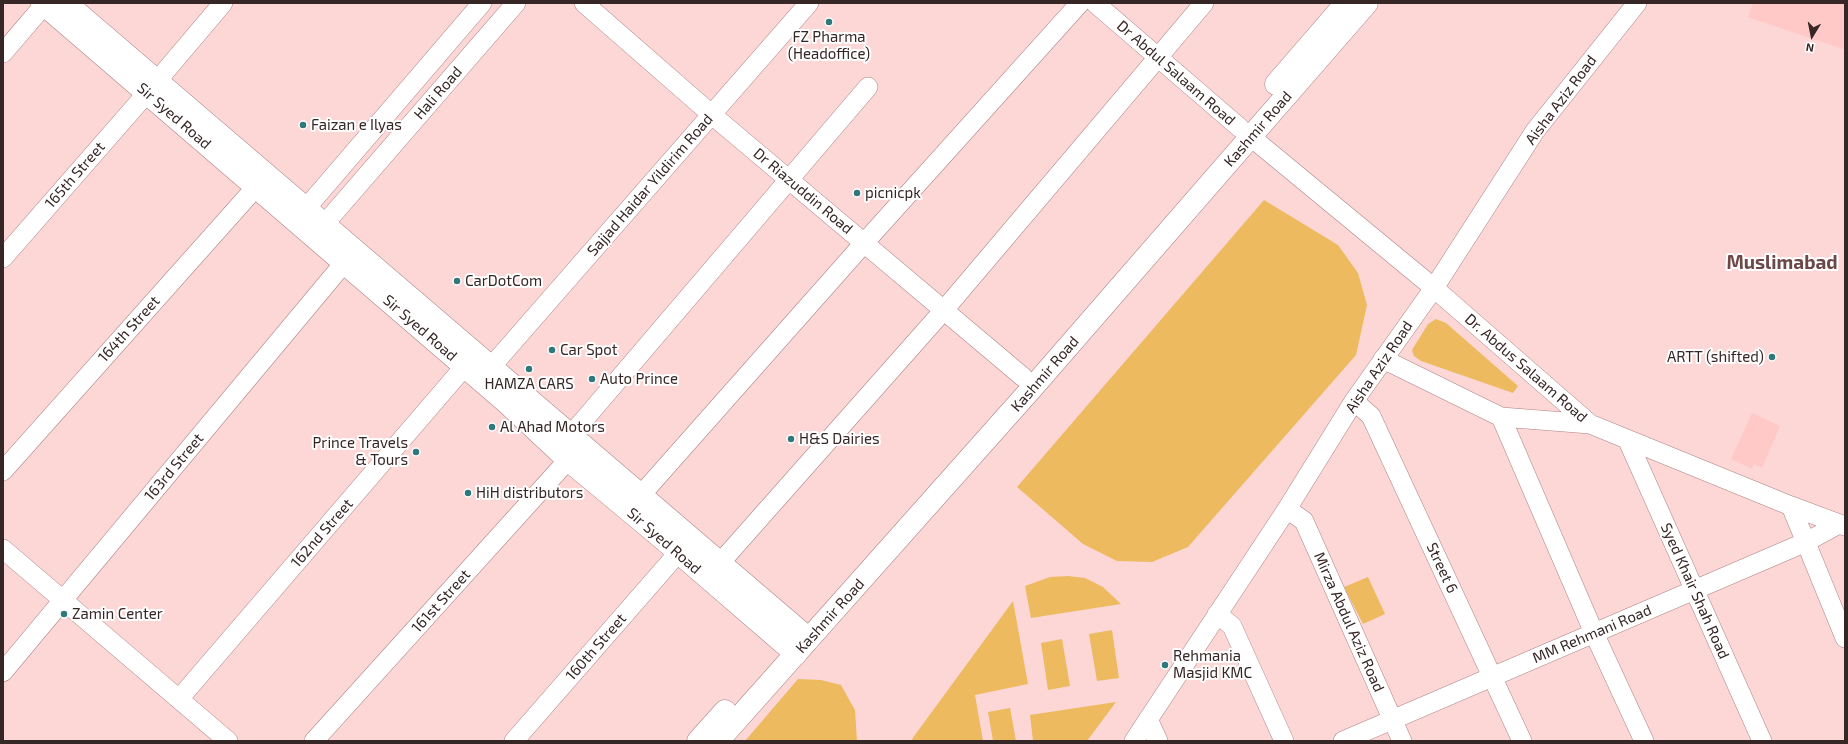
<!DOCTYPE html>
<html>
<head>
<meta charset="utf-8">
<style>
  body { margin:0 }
  #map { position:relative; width:1848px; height:744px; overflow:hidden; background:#fcd7d6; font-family:"Exo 2",sans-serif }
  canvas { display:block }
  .frame { position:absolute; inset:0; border:4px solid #362626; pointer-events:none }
  .north { position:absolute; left:1792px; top:16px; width:40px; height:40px; -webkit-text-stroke:3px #fff; paint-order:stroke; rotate:190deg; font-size:11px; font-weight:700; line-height:16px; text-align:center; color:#362626 }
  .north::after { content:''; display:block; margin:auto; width:14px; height:18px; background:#362626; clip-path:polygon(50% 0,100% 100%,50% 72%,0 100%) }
</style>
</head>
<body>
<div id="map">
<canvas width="1848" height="744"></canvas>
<div class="frame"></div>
<div class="north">N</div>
</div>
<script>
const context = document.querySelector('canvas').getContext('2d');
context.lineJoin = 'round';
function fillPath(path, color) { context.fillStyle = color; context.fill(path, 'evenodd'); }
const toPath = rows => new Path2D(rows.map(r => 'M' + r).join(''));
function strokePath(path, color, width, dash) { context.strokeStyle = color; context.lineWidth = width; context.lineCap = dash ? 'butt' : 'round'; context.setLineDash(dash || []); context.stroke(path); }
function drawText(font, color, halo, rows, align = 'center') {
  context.font = font + ' "Exo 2",sans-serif'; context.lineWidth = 4; context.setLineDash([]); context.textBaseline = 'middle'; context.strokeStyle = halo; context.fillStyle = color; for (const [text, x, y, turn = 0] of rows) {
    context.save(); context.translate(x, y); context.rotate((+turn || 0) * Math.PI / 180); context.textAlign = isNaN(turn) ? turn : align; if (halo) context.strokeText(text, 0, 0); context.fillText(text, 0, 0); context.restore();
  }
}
fillPath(toPath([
  [1753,3,1845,3,1845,50,1748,17],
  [1752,413,1780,426,1762,468,1754,464,1752,469,1731,459]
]), '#ffc9c8');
fillPath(toPath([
  [1264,200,1338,245,1358,273,1367,305,1356,355,1188,547,1152,562,1117,561,1083,544,1017,487],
  [1436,319,1446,323,1518,386,1513,393,1421,361,1414,356,1412,350,1428,324],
  [1068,576,1085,578,1103,587,1121,604,1031,618,1025,586,1050,577],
  [1368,577,1385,614,1363,624,1344,587],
  [1013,601,1028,684,975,695,983,741,913,741,912,739],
  [1112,630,1119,678,1097,681,1089,634],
  [1062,639,1070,686,1048,690,1041,643],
  [798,679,821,680,841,685,855,710,857,741,745,741],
  [1116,702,1087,741,1033,741,1030,715],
  [1010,708,1016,741,993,741,988,712]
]), '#eeba5f');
const minor = toPath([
  [584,3,711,114,1023,377],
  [1095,3,1240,128],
  [3,53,44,5],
  [157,81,223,3],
  [1251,137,1434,288,1590,424,1791,506,1845,526],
  [296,220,482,3],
  [315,235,516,3],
  [3,258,147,93],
  [1383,359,1501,417,1590,424],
  [491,367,809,3],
  [1354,401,1371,416,1522,741],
  [1501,417,1594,633,1644,741],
  [571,435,868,87],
  [1628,441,1762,741],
  [3,471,256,187],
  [641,495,865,242,1080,3],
  [1791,506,1845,638],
  [1287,509,1304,521,1402,741],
  [3,549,228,741],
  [720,563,944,310,1204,3],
  [1217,614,1232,626,1284,741],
  [3,672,344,263],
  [179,699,465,366],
  [1148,719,1158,741],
  [314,741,568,460],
  [514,741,678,553],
  [1134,741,1287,509,1354,401,1434,288,1535,131,1637,3],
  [1343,741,1806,542,1839,524]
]);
const major = toPath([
  [42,3,507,403,568,460,657,534,796,654],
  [66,3,809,639],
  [1276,84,1346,3],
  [698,741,725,711],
  [718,741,1033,387,1367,3]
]);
strokePath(minor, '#ad8383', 20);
strokePath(major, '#ad8383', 23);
strokePath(minor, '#fff', 19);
strokePath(major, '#fff', 22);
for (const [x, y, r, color] of [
  [829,22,4,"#2f787b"],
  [303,125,4,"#2f787b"],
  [857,193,4,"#2f787b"],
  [457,281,4,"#2f787b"],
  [552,350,4,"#2f787b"],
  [1772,357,4,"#2f787b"],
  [529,369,4,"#2f787b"],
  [592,379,4,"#2f787b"],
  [492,427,4,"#2f787b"],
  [791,439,4,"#2f787b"],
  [416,452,4,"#2f787b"],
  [468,493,4,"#2f787b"],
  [64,614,4,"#2f787b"],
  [1165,665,4,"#2f787b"]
]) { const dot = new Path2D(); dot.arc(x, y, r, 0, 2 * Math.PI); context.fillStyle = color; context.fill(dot); strokePath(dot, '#fff', 1.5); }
drawText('15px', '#362626', '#fff', [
  ["FZ Pharma",829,37,"center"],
  ["(Headoffice)",829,54,"center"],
  ["Faizan e Ilyas",311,125],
  ["picnicpk",865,193],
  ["CarDotCom",465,281],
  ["Car Spot",560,350],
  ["ARTT (shifted)",1764,357,"right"],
  ["Auto Prince",600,379],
  ["HAMZA CARS",529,384,"center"],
  ["Al Ahad Motors",500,427],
  ["H&S Dairies",799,439],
  ["Prince Travels",408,443,"right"],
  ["& Tours",408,460,"right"],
  ["HiH distributors",476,493],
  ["Zamin Center",72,614],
  ["Rehmania",1173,656],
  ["Masjid KMC",1173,673]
], 'left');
drawText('15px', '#362626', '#fff', [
  ["Dr Abdul Salaam Road",1176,73,41],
  ["Hali Road",438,93,-49],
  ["Aisha Aziz Road",1561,100,-53],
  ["Sir Syed Road",174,116,41],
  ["Kashmir Road",1258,129,-49],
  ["165th Street",75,175,-49],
  ["Sajjad Haidar Yildirim Road",650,185,-49],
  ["Dr Riazuddin Road",803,191,40],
  ["Sir Syed Road",420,328,41],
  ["164th Street",129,329,-48],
  ["Aisha Aziz Road",1379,367,-56],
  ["Dr. Abdus Salaam Road",1526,368,41],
  ["Kashmir Road",1045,374,-49],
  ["163rd Street",174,467,-50],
  ["162nd Street",322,533,-49],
  ["Sir Syed Road",664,541,41],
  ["Street 6",1442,568,65],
  ["Syed Khair Shah Road",1695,591,66],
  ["161st Street",441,601,-48],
  ["Kashmir Road",830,616,-48],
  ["Mirza Abdul Aziz Road",1349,622,66],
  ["MM Rehmani Road",1592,634,-23],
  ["160th Street",596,647,-49]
]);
drawText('bold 19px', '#6d4848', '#fff', [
  ["Muslimabad",1782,263]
]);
</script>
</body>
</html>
